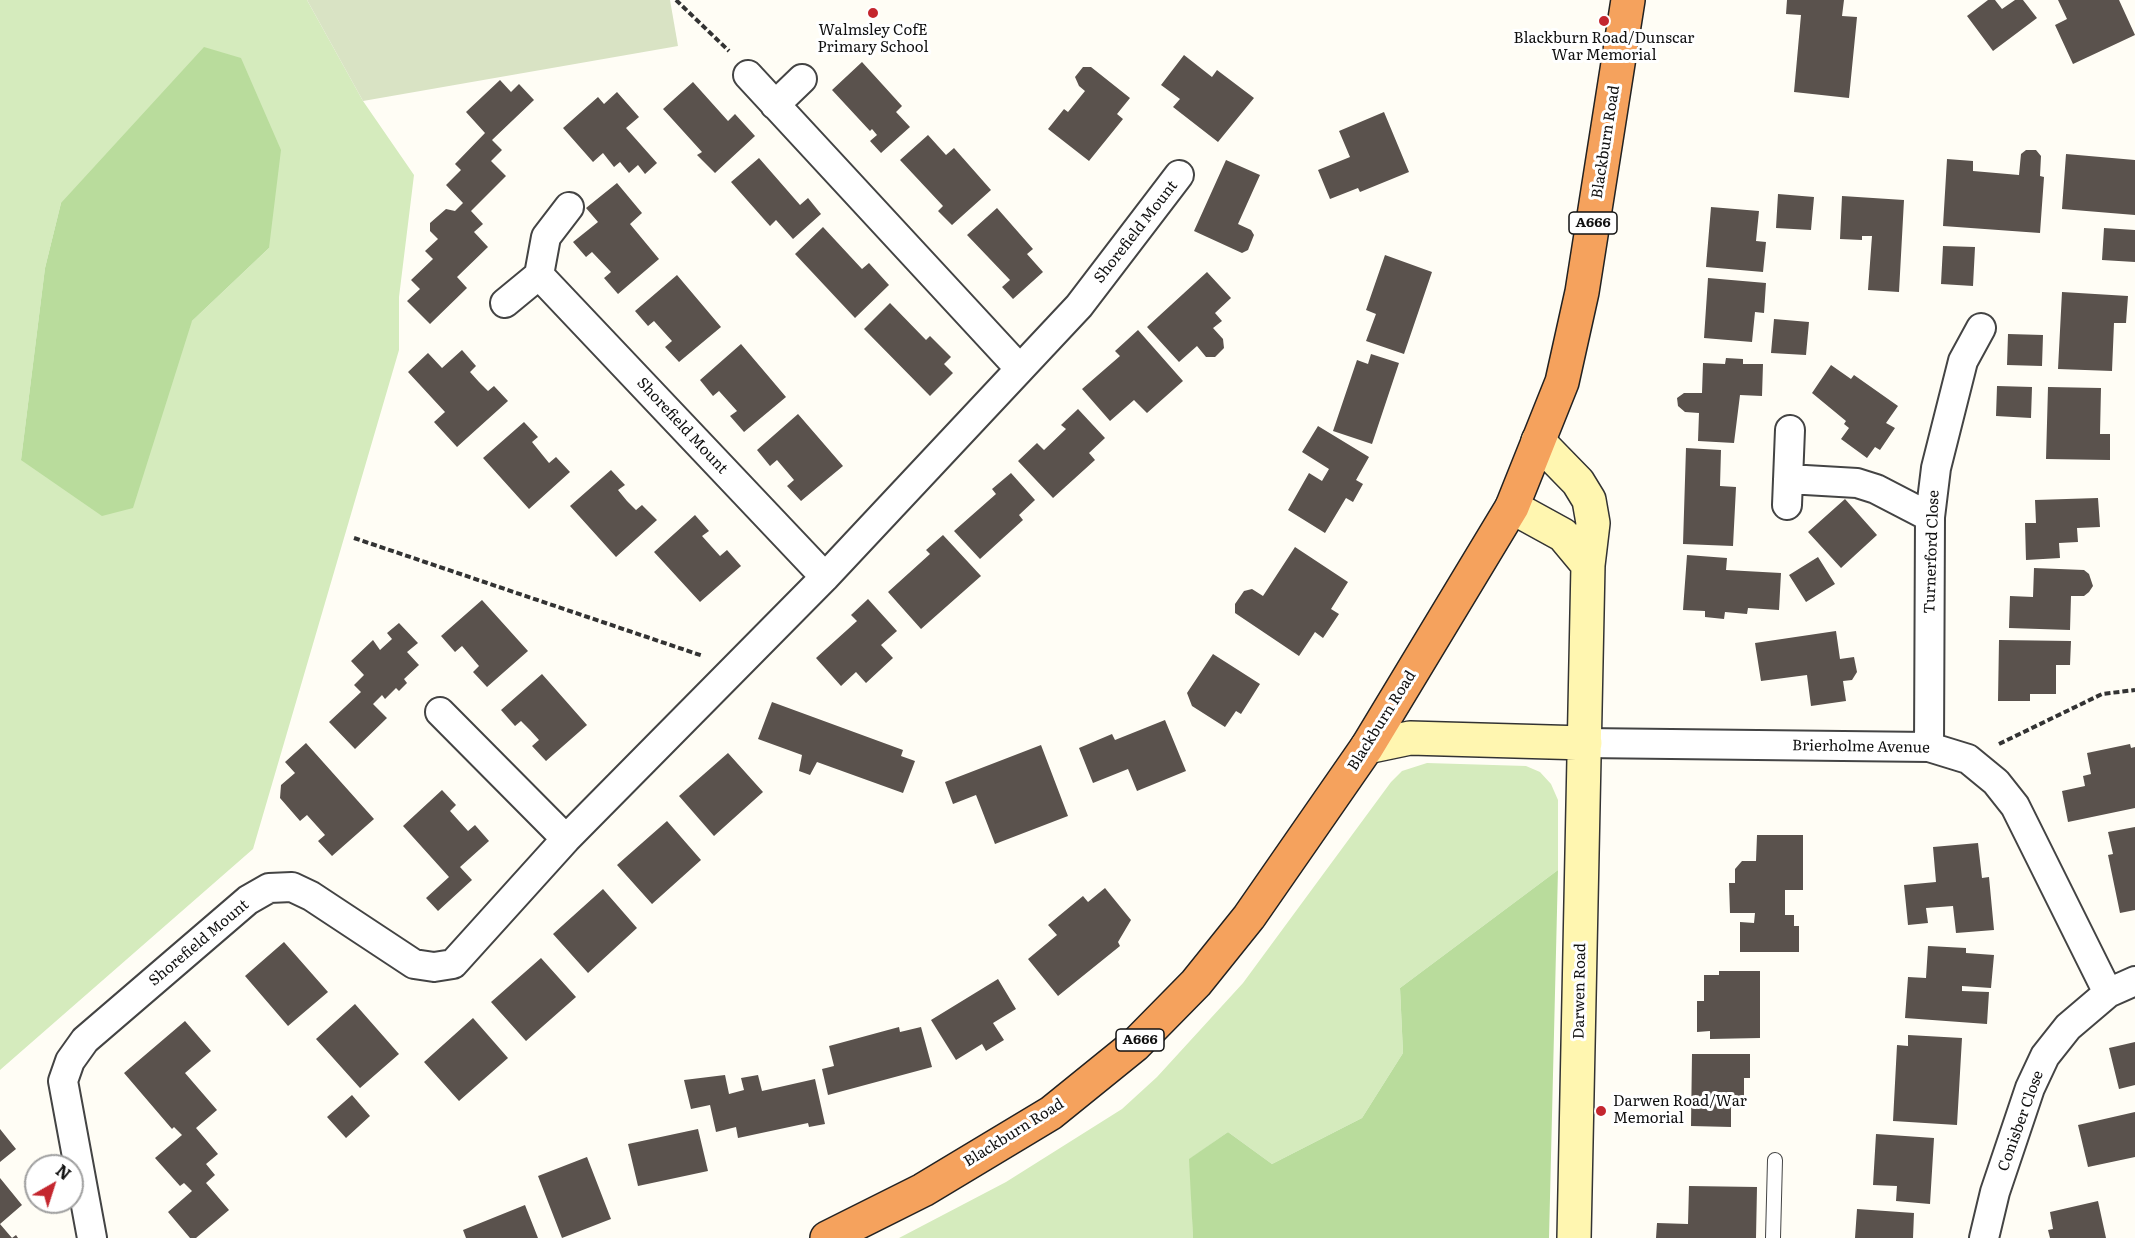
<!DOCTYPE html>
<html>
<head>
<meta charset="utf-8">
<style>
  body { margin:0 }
  #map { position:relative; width:2135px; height:1238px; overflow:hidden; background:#fffdf5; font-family:Literata,serif }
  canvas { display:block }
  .north { position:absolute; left:24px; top:1154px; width:60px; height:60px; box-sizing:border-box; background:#fff; border:2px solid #a0a0a0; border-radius:50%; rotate:39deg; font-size:16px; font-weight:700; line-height:24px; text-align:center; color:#111 }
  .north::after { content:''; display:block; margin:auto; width:21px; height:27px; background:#c4262e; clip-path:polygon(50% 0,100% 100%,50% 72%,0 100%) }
</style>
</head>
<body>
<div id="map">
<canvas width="2135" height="1238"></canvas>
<div class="north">N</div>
</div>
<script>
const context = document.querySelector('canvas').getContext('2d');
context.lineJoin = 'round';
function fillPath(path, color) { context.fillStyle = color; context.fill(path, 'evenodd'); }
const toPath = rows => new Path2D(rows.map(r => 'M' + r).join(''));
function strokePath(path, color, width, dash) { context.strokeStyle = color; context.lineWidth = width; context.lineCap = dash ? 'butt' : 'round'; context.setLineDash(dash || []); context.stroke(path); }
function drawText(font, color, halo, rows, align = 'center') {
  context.font = font + ' Literata,serif'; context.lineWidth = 6; context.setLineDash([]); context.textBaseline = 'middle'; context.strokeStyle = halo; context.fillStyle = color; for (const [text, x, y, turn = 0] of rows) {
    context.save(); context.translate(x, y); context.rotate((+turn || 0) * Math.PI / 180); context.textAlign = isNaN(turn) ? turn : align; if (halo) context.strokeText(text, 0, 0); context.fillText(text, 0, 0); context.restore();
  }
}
fillPath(toPath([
  [0,0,307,0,363,101,414,175,399,297,399,350,253,849,0,1070],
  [61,203,269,248,192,321,21,460,45,268],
  [1427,763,1526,766,1540,772,1551,784,1558,800,1558,870,1400,988,1403,1053,1362,1118,1272,1164,1228,1132,1190,1159,1193,1238,899,1238,1006,1182,1122,1109,1157,1077,1243,983,1391,782,1402,771]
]), '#d5ebbd');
fillPath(toPath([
  [204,47,241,58,281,150,269,248,192,321,133,508,102,516,21,460,45,268,61,203],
  [1558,870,1549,1238,1193,1238,1189,1159,1228,1132,1272,1164,1362,1118,1403,1053,1400,988]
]), '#b9dc9c');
fillPath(toPath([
  [307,0,670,0,678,46,363,101]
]), '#d9e3c4');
fillPath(toPath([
  [1787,0,1844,0,1842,16,1857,17,1849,98,1794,92,1801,15,1786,14],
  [1988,0,1995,0,2002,9,2015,0,2023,0,2037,18,1993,51,1967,16],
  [2058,0,2119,0,2135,35,2073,64,2055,25,2067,19],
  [1184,55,1212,77,1217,70,1254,98,1218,142,1173,107,1180,99,1161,85],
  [862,62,902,106,896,112,910,127,881,153,870,141,877,135,872,129,870,131,832,90],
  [1083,67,1091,67,1130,98,1117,114,1123,119,1089,161,1048,129,1064,109,1068,112,1085,91,1079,86,1075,77],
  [500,80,511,92,519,84,534,100,492,140,502,150,491,161,506,176,471,211,483,224,474,232,488,247,457,277,467,288,430,324,407,301,420,289,411,280,433,259,425,251,438,239,430,231,430,223,446,209,455,211,463,203,446,185,461,170,455,164,485,133,466,112],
  [693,82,728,121,735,114,755,136,715,173,697,155,702,152,663,109],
  [617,92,639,117,626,128,657,163,645,174,638,165,629,173,620,162,614,167,603,153,593,162,563,128,598,97,604,104],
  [1384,112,1409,172,1360,192,1358,188,1330,199,1318,170,1350,157,1339,131],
  [928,135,946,155,954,148,991,190,952,225,938,211,943,206,900,160],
  [2026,150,2036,150,2041,156,2040,176,2044,177,2040,233,1943,226,1947,159,1973,161,1973,171,2019,175,2021,154],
  [2066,154,2135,160,2135,215,2062,209],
  [759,158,800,205,808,198,821,214,793,239,776,220,770,226,731,182],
  [1226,160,1260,175,1238,224,1251,230,1254,235,1248,250,1242,253,1194,231],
  [617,183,642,213,630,224,659,259,618,294,604,278,611,272,592,252,586,257,573,242,598,222,586,208],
  [1778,194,1814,197,1811,230,1776,228],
  [1842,196,1904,200,1899,292,1868,290,1872,236,1862,236,1862,240,1840,239],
  [1711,207,1759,211,1756,241,1766,242,1763,272,1706,267],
  [997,208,1033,249,1027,254,1043,272,1013,299,1002,287,1010,280,967,235],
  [823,227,862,269,869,263,889,285,855,318,795,254],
  [2104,228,2135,230,2135,262,2102,260],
  [1943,246,1975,247,1973,286,1941,284],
  [1385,255,1432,272,1404,354,1366,341,1376,314,1366,310],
  [1207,272,1231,298,1215,313,1222,321,1213,328,1223,339,1224,348,1215,357,1206,357,1197,346,1179,362,1147,327],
  [677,275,721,327,679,362,665,347,672,341,654,321,648,326,635,311],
  [1708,278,1766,283,1764,313,1755,312,1752,342,1704,338],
  [2062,292,2128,296,2126,323,2114,323,2112,371,2058,369],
  [890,303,926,340,930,336,951,357,944,364,953,373,930,396,864,329],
  [1774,319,1809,322,1806,355,1771,353],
  [1138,330,1183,381,1147,413,1134,400,1110,421,1082,389,1120,356,1115,351],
  [2008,334,2043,335,2042,366,2007,365],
  [741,344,786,397,744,432,730,416,737,411,719,391,713,396,700,380],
  [462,350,476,366,470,372,479,382,488,391,494,386,508,401,457,447,434,422,445,412,408,372,428,353,442,368],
  [1371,354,1399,363,1372,444,1333,431,1357,360,1368,364],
  [1726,358,1743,359,1743,364,1763,364,1762,396,1740,395,1734,443,1698,441,1699,413,1685,412,1678,406,1677,398,1684,393,1702,393,1703,363,1725,364],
  [1831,365,1851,379,1854,375,1898,406,1886,423,1895,428,1880,450,1875,447,1867,458,1841,439,1849,428,1844,424,1846,421,1812,393],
  [1997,386,2032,387,2031,418,1996,416],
  [2048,387,2101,388,2100,434,2110,434,2110,460,2046,459],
  [1078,409,1105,438,1089,453,1095,460,1053,498,1018,461,1037,443,1044,450,1066,429,1061,425],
  [798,414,843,466,801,501,787,486,794,480,777,460,770,466,757,450],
  [524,422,538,437,532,442,549,463,556,457,570,472,529,509,483,458],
  [1318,426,1369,457,1356,480,1363,484,1353,502,1346,498,1325,533,1288,510,1309,473,1322,481,1329,469,1302,452],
  [1686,448,1721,450,1720,486,1736,487,1733,546,1683,544],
  [611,470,625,485,618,490,627,501,636,510,642,505,657,520,616,557,570,506],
  [1011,473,1035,500,1019,515,1023,520,980,559,954,531,996,494,992,489],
  [2098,498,2100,527,2077,528,2078,542,2059,543,2060,558,2026,560,2025,523,2036,523,2035,500],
  [1845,499,1877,535,1841,568,1808,532],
  [695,515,709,531,702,536,720,556,727,550,741,566,700,602,654,552],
  [943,535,981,576,921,629,888,592,930,554,926,550],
  [1295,547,1348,582,1331,609,1339,614,1323,638,1315,632,1299,656,1235,613,1235,604,1244,591,1252,589,1263,596],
  [1687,555,1727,558,1726,570,1781,573,1779,610,1748,608,1747,614,1725,612,1724,619,1705,617,1705,611,1683,610],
  [1818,557,1835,584,1806,602,1789,575],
  [2034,568,2084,570,2089,574,2093,586,2089,592,2084,596,2071,596,2070,630,2009,628,2010,596,2033,597],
  [868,599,897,631,881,645,893,658,866,683,856,672,841,686,816,658,857,621,851,615],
  [482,600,528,651,487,687,473,672,479,666,462,646,455,652,441,636],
  [399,623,418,643,407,652,419,665,404,679,407,683,399,691,396,688,385,699,382,695,373,704,387,718,355,749,329,722,361,692,354,685,364,675,351,661,373,640,380,650,392,639,387,633],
  [1836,631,1840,659,1854,657,1857,672,1852,680,1843,681,1846,701,1811,706,1807,675,1761,681,1755,643],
  [1999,640,2071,641,2070,665,2056,665,2056,694,2030,694,2030,701,1998,701],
  [1213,654,1260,684,1241,714,1236,711,1225,727,1192,706,1187,693],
  [542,674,587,725,546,761,532,746,539,740,530,730,521,721,515,726,501,710],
  [772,702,903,750,901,756,915,761,903,793,817,762,810,775,799,771,802,755,758,739],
  [1165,720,1186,771,1137,791,1128,769,1093,783,1079,748,1112,734,1115,740],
  [306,743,374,819,332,856,318,841,325,835,307,815,300,821,280,798,281,785,295,773,285,762],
  [2130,744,2131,748,2135,747,2135,808,2068,822,2062,791,2085,786,2083,776,2091,774,2087,753],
  [1041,745,1068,816,995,844,976,795,953,804,945,782],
  [728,753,763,792,714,836,679,796],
  [442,790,456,805,450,811,468,831,475,825,489,841,460,867,472,880,438,911,426,898,449,877,403,826],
  [667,821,701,860,652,904,617,865],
  [2135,827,2135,910,2120,913,2108,855,2113,854,2108,832],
  [1757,835,1803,835,1803,890,1785,890,1785,915,1794,915,1794,926,1799,926,1799,952,1740,952,1740,922,1754,923,1755,913,1730,913,1729,883,1735,883,1735,869,1742,861,1756,861],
  [1978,843,1982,878,1989,877,1994,930,1956,933,1953,906,1926,908,1928,923,1908,925,1904,885,1936,882,1933,847],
  [1105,888,1131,920,1118,942,1120,946,1058,996,1028,959,1057,935,1048,925,1083,896,1088,902],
  [603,889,637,928,588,973,553,934],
  [284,942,328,992,288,1026,245,976],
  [1928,946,1966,948,1966,953,1994,955,1991,988,1962,986,1962,991,1989,992,1987,1024,1905,1018,1908,977,1926,978],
  [541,958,576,997,526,1041,491,1002],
  [1719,971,1760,971,1760,1038,1710,1039,1710,1031,1697,1032,1697,1001,1704,1001,1704,975,1719,975],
  [998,979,1016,1009,993,1023,1004,1040,986,1051,982,1044,956,1060,931,1020],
  [355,1004,399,1054,360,1088,316,1039],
  [473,1018,508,1058,459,1101,424,1062],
  [185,1021,211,1051,185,1073,217,1110,196,1128,218,1154,206,1164,215,1175,206,1183,229,1210,196,1238,190,1238,168,1212,192,1191,184,1183,180,1186,155,1158,182,1135,174,1127,172,1129,124,1073],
  [899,1027,900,1032,921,1027,932,1067,828,1095,822,1069,834,1066,829,1046],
  [1908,1035,1962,1038,1957,1125,1893,1121,1897,1045,1908,1046],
  [2135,1042,2135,1085,2119,1089,2109,1048],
  [1692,1054,1750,1054,1750,1078,1744,1078,1744,1107,1731,1108,1731,1127,1691,1126],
  [725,1075,729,1094,744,1090,741,1078,758,1075,762,1091,815,1079,825,1124,809,1127,808,1123,738,1138,736,1127,716,1132,710,1105,691,1109,684,1080],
  [352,1095,370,1116,346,1138,327,1117],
  [2135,1112,2135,1157,2088,1167,2078,1125],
  [0,1129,16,1149,0,1162],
  [698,1129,708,1171,638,1186,628,1144],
  [1876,1134,1934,1138,1930,1204,1896,1201,1897,1186,1873,1185],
  [587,1157,611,1219,562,1238,538,1176],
  [0,1178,22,1205,0,1224],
  [1689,1186,1757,1187,1756,1238,1656,1238,1657,1223,1688,1224],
  [2098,1201,2106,1238,2050,1238,2048,1230,2053,1229,2050,1212],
  [525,1205,538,1238,466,1238,463,1230],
  [1857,1209,1914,1213,1913,1238,1855,1238],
  [0,1224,12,1238,16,1235,18,1238,0,1238]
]), '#5a524d');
const lane = toPath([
  [1773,1238,1775,1160]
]);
const street = toPath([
  [748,75,1020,369],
  [775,105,802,79],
  [569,207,546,237,539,275,825,577],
  [505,303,539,275],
  [1788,479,1857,483,1876,489,1930,517],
  [1787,505,1790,430],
  [440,712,566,839],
  [1585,743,1929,747,1968,759,1996,782,2015,806,2108,993],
  [1929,747,1930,517,1936,468,1963,361,1981,328],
  [92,1238,63,1081,70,1061,85,1040,248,900,269,888,292,887,311,896,414,964,434,967,453,964,566,839,825,577,1079,306,1179,175],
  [1984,1238,1995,1192,2030,1088,2045,1056,2068,1027,2108,993,2135,981]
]);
const secondary = toPath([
  [1538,441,1578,482,1589,500,1593,523,1588,565,1574,1238],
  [1512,507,1563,535,1588,565],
  [1367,747,1410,738,1585,743]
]);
const highway = toPath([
  [827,1238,923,1190,1051,1113,1135,1045,1196,983,1249,917,1367,747,1512,507,1562,382,1582,292,1628,0]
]);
strokePath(lane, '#444', 16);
strokePath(street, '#444', 32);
strokePath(secondary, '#333', 36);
strokePath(highway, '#222', 36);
strokePath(toPath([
  [676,0,729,51],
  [354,538,703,656],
  [1999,744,2102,694,2135,690]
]), '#333', 4, [6, 3]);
strokePath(lane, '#fff', 14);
strokePath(street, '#fff', 28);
strokePath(secondary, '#fff6b0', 33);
strokePath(highway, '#f5a25d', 33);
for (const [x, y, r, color] of [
  [873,13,6,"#c4262e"],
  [1604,21,6,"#c4262e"],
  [1601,1111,6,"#c4262e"]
]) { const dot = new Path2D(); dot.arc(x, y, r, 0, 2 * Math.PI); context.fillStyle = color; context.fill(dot); strokePath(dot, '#fff', 2); }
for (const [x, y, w] of [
  [1593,223,48],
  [1140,1040,48]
]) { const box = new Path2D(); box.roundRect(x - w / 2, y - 11, w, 22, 4.5); context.fillStyle = '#fff'; context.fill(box); strokePath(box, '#111', 1.5); }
drawText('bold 14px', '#111', null, [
  ["A666",1593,223],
  ["A666",1140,1040]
]);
drawText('15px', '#111', '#fff', [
  ["Walmsley CofE",873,31],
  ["Primary School",873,48],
  ["Blackburn Road/Dunscar",1604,39],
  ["War Memorial",1604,56],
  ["Darwen Road/War",1613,1102,"left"],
  ["Memorial",1613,1119,"left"]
]);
drawText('15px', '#111', '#fff', [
  ["Blackburn Road",1606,142,-81],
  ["Shorefield Mount",1136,232,-52],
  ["Shorefield Mount",682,426,47],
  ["Turnerford Close",1932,552,-88],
  ["Blackburn Road",1382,721,-58],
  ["Brierholme Avenue",1861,747,1],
  ["Shorefield Mount",199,943,-40],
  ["Darwen Road",1580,991,-89],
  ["Conisber Close",2021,1121,-70],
  ["Blackburn Road",1014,1133,-32]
]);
</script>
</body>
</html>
